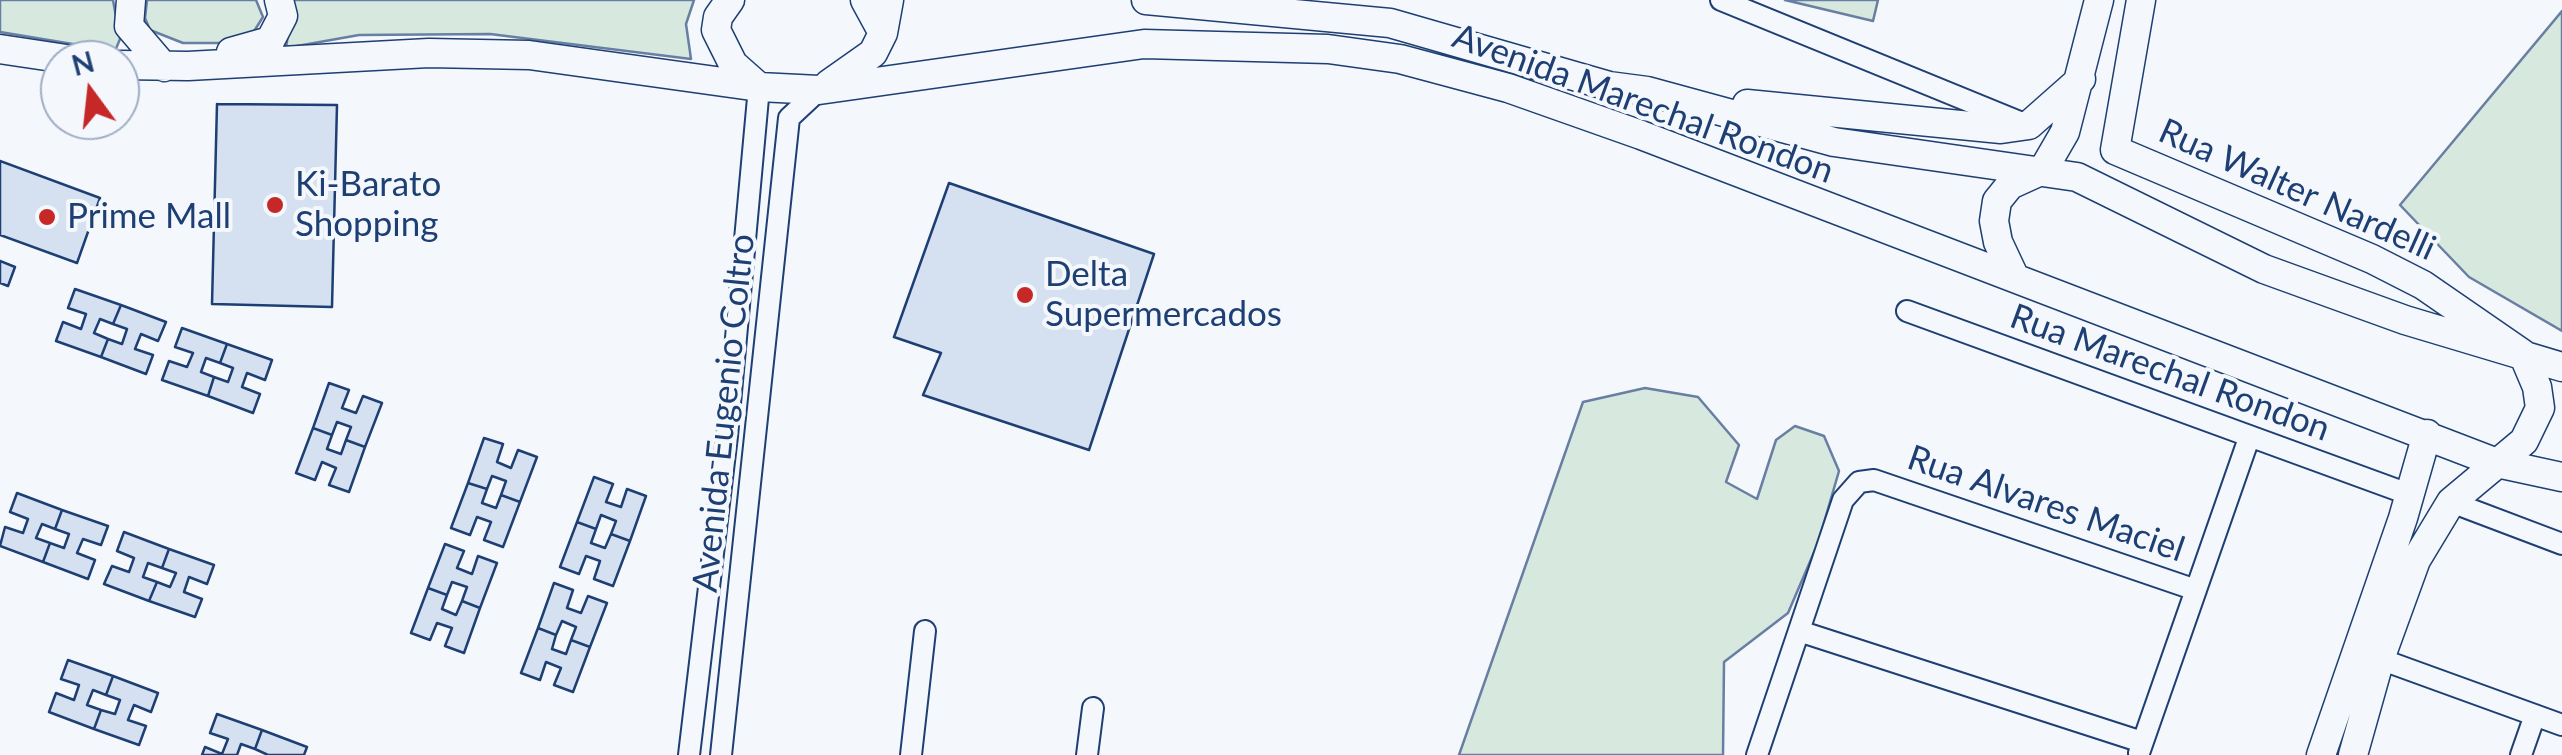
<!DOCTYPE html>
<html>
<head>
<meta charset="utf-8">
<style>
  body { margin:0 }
  #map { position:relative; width:2562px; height:755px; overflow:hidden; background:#f4f7fb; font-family:Lato,sans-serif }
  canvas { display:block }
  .north { position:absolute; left:40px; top:40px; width:100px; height:100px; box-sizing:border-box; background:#f4f7fb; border:2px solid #9eadc5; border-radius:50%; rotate:345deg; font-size:28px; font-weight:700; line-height:40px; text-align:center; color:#1d3f73 }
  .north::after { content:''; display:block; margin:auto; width:35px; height:45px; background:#c62828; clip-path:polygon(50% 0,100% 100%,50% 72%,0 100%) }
</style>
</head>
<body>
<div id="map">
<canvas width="2562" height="755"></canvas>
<div class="north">N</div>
</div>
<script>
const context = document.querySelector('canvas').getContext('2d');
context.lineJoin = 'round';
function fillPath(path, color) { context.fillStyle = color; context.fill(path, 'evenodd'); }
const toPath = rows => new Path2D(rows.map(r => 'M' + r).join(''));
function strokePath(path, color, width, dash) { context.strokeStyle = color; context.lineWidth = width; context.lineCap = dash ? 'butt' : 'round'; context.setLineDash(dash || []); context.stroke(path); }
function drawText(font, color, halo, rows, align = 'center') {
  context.font = font + ' Lato,sans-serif'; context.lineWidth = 8; context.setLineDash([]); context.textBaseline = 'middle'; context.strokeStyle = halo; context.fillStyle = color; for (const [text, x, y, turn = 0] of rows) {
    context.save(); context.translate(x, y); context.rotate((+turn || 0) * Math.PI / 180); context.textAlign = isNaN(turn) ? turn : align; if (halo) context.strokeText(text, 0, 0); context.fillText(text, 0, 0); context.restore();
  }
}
const green = toPath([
  [0,0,113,0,120,39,115,51,0,32,0,0],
  [147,0,256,0,263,17,251,36,234,43,183,43,150,30,145,18,147,0],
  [293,0,694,0,686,24,691,59,490,34,359,35,286,48,293,0],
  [1785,0,1878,0,1873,21,1785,0],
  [2562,11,2562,331,2469,277,2400,205,2562,11],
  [1645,388,1698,397,1739,445,1726,482,1757,499,1776,440,1795,426,1824,436,1839,471,1818,543,1788,613,1724,662,1723,755,1459,755,1583,402,1645,388]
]);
fillPath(green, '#d7e8df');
strokePath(green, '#687fa3', 2.5);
const building = toPath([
  [217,104,337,105,332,307,212,304,217,104],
  [0,161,100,198,77,263,0,235,0,161],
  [949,183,1154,254,1089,450,923,395,941,353,894,337,949,183],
  [0,261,15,267,8,286,0,283,0,261],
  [75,289,121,305,113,324,100,319,94,333,108,339,101,357,56,341,63,322,81,329,86,314,68,308,75,289],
  [121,305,166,322,158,341,141,334,135,349,153,355,146,374,101,357,108,339,122,344,127,329,113,324,121,305],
  [182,328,227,344,220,363,206,358,201,372,214,377,208,396,162,380,169,361,187,367,193,353,175,347,182,328],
  [227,344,272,360,265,380,247,373,242,387,260,394,253,413,208,396,214,377,228,382,233,368,220,363,227,344],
  [329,383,349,390,342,408,356,413,363,396,382,403,365,447,346,440,351,427,337,422,332,435,313,428,329,383],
  [313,428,332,435,327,449,341,454,346,440,365,447,349,492,329,485,336,468,322,462,315,480,296,473,313,428],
  [484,438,503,444,497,462,511,468,518,450,537,457,520,502,501,495,506,481,492,476,487,489,468,483,484,438],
  [594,477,613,484,606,502,621,507,627,489,646,496,630,541,611,534,616,521,601,515,596,529,577,522,594,477],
  [468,483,487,489,482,503,496,508,501,495,520,502,503,547,484,540,491,522,477,517,470,535,451,528,468,483],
  [17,493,62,510,55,529,42,524,36,538,50,543,43,562,0,546,5,527,23,533,28,519,10,512,17,493],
  [62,510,108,526,101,545,83,539,77,553,95,560,88,579,43,562,50,543,64,548,69,534,55,529,62,510],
  [577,522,596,529,591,543,605,548,611,534,630,541,613,586,594,579,600,561,586,556,579,574,560,567,577,522],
  [124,532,169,549,162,568,148,563,143,577,157,582,149,601,104,584,112,566,129,572,134,558,117,551,124,532],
  [445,544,464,551,457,568,472,574,478,556,497,563,480,608,462,601,467,587,452,582,447,595,428,588,445,544],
  [169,549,214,565,207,584,189,577,184,592,202,599,195,617,149,601,157,582,170,587,176,573,162,568,169,549],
  [554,583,573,590,567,608,581,613,588,596,607,603,590,647,571,640,576,627,562,621,556,635,538,628,554,583],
  [428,588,447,595,442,609,456,615,462,601,480,608,464,653,445,646,452,628,437,623,430,640,411,633,428,588],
  [538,628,556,635,552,649,566,654,571,640,590,647,573,692,554,685,561,668,546,662,540,680,521,673,538,628],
  [68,660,113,676,106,695,93,690,87,705,101,710,94,729,49,712,56,693,74,700,79,685,61,679,68,660],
  [113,676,158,693,151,712,134,705,128,720,146,726,139,745,94,729,101,710,115,714,120,700,106,695,113,676],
  [217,714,262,730,255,749,241,744,237,755,202,755,205,747,222,754,228,739,210,733,217,714],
  [262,730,307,747,304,755,268,755,255,749,262,730]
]);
fillPath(building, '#d5e0f0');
strokePath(building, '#1d3f73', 2.5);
const street = toPath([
  [1721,0,2027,125],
  [1907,311,2411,495],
  [2451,502,2562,544],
  [1802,632,2142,742],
  [2380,659,2562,725],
  [2139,753,2249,438],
  [689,755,727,436,759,87],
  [721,755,789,118,819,90],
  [911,755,925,631],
  [1087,755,1093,708],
  [1757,755,1843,500,1859,482,1874,480,2196,590],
  [2521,755,2535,715]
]);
const secondary = toPath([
  [131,0,129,26,164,67],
  [730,0,718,17,716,30,733,64,759,87],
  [865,0,883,33],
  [1146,0,1390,23,1609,86,1647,91,1834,142,2077,177,2264,269,2405,320,2562,367],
  [2141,0,2115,150,2372,259,2423,285,2523,354,2537,387,2540,408,2524,441,2451,502,2416,560,2380,659,2353,755],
  [0,49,73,60],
  [231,52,270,41,283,16,279,0],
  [120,65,188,66,429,53,529,55,759,87,819,90,1144,44,1328,49,1400,59,1508,88,1641,135,2497,463,2562,477],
  [829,84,873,53,883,33,889,0],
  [1747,104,2001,129,2029,125,2081,79],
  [2013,274,1998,242,1994,221,1997,201,2010,185,2043,170,2065,132,2099,0],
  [2321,755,2403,518,2427,434]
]);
strokePath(street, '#1d3f73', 24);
strokePath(secondary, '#1d3f73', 31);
strokePath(street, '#f4f7fb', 20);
strokePath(secondary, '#f4f7fb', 28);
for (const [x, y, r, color] of [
  [275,205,10,"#c62828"],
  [47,217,10,"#c62828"],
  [1025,295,10,"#c62828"]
]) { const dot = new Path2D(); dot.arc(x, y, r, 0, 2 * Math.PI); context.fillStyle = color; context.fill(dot); strokePath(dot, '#f4f7fb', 4); }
drawText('35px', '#1d3f73', '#f4f7fb', [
  ["Avenida Marechal Rondon",1643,104,20],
  ["Rua Walter Nardelli",2297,190,24],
  ["Rua Marechal Rondon",2170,373,20],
  ["Avenida Eugenio Coltro",724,413,-84],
  ["Rua Alvares Maciel",2046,504,19]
]);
drawText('35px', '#1d3f73', '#f4f7fb', [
  ["Ki-Barato",295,185],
  ["Shopping",295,225],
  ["Prime Mall",67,217],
  ["Delta",1045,275],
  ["Supermercados",1045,315]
], 'left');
</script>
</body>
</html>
